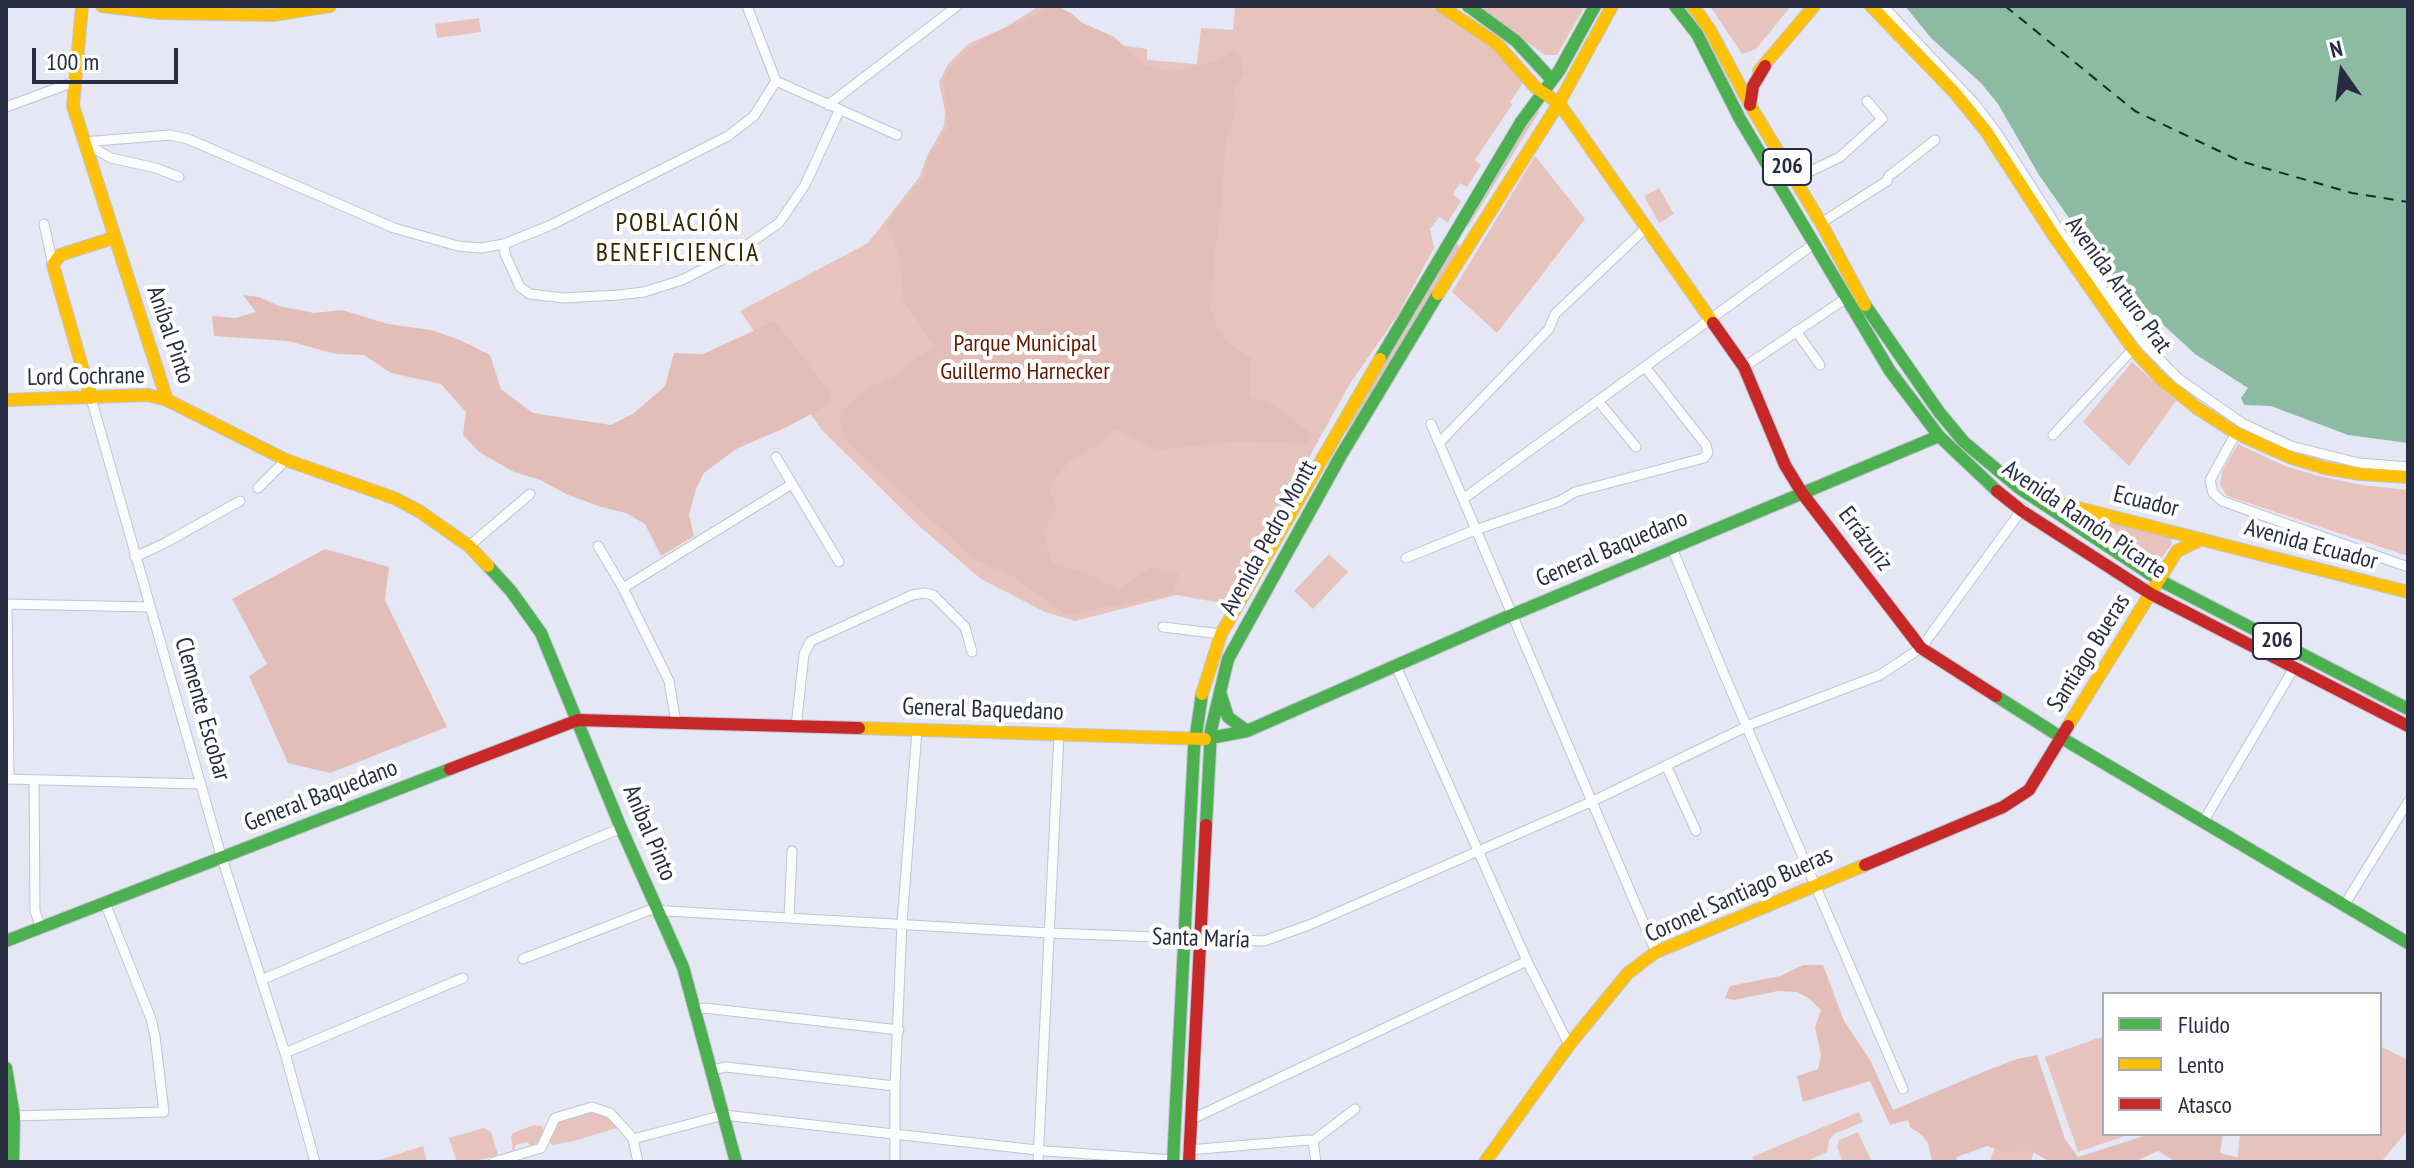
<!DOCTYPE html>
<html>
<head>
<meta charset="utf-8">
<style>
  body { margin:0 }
  #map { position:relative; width:2414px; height:1168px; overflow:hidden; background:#e5e8f4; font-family:"PT Sans Narrow",sans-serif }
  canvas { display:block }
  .frame { position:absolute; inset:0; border:8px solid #282c41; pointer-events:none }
  .legend { position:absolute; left:2102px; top:992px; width:280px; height:144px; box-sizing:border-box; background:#fff; border:2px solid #a9abb3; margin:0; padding:10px 14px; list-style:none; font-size:24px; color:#282c41 }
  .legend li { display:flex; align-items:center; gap:16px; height:40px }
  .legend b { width:40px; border:2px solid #a9abb3 }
  .north { position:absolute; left:2302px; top:32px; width:80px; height:80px; -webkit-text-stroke:6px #fff; paint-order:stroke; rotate:346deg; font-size:22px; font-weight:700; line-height:32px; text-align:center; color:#282c41 }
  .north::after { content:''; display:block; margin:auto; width:28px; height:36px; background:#282c41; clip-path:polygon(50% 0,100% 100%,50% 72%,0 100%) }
  .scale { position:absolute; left:32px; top:48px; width:146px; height:36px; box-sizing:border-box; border:4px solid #282c41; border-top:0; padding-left:10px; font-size:24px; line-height:28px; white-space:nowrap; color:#282c41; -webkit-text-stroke:6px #fff; paint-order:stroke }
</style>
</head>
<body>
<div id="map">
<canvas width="2414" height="1168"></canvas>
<div class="frame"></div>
<ul class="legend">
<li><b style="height:10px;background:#4caf50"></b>Fluido</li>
<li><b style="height:10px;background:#ffc107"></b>Lento</li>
<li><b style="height:10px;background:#c62828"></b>Atasco</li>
</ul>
<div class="north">N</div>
<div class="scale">100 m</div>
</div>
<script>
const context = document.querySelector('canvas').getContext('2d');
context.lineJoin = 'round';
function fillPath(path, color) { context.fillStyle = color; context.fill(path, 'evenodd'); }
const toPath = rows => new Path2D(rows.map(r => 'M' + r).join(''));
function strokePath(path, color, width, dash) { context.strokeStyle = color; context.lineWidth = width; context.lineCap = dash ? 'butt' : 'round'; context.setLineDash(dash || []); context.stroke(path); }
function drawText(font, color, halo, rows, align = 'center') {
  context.font = font + ' "PT Sans Narrow",sans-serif'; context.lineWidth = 8; context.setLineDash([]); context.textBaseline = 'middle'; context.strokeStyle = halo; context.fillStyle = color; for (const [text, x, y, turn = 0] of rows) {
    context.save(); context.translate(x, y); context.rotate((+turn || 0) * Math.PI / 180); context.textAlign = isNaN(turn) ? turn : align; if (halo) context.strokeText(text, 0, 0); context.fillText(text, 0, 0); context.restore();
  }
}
fillPath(toPath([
  [1039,6,1060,6,1067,20,1114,44,1147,49,1147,60,1197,64,1201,28,1233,30,1235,6,1429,6,1491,42,1523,83,1510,102,1512,105,1475,160,1481,165,1467,187,1460,183,1453,194,1461,201,1448,222,1439,217,1430,229,1434,248,1397,316,1351,382,1227,604,1176,595,1075,621,1045,612,981,579,919,526,821,429,740,311,868,243,920,176,927,156,944,126,945,112,939,82,948,64,968,44,1006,27],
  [1478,6,1585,6,1557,55,1545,55],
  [1710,6,1791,6,1756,49,1742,54],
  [479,18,481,32,437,38,435,24],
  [1535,110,1539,112,1468,227,1467,226],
  [1535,156,1585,219,1497,333,1452,292],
  [1659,188,1674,214,1659,223,1644,196],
  [1456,244,1459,245,1459,249,1348,430,1343,434],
  [2132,362,2176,401,2129,466,2083,422],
  [2238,444,2285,466,2315,475,2361,485,2408,490,2408,556,2227,496,2220,484,2222,471],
  [2061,508,2169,535,2172,544,2157,564,2153,565,2059,510],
  [1329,554,1348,572,1313,609,1294,591],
  [2104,1036,2104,1134,2131,1134,2078,1152,2045,1057],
  [2380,1046,2408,1060,2408,1130,2381,1162,2237,1162,2240,1134,2380,1134],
  [594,1111,606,1115,617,1128,574,1141,552,1145,549,1141,559,1121],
  [1859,1112,1863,1122,1834,1134,1829,1141,1827,1152,1805,1162,1754,1162,1752,1157],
  [534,1125,542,1126,544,1133,540,1141,530,1147,528,1142,516,1145,513,1152,511,1137,513,1133],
  [484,1128,491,1132,498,1155,473,1162,457,1162,449,1138],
  [2002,1131,2039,1133,2031,1162,1989,1162],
  [1858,1132,1872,1162,1843,1162,1837,1147,1839,1140],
  [423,1146,427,1162,379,1162,379,1160]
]), '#e7c3be');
fillPath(toPath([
  [1055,6,1071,13,1081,22,1114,37,1143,64,1161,70,1174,72,1217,60,1232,52,1240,56,1244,73,1233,90,1237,102,1233,122,1226,139,1219,232,1214,251,1211,310,1218,328,1227,342,1251,358,1251,398,1268,401,1313,435,1306,444,1239,441,1158,450,1114,428,1097,446,1072,459,1048,485,1057,507,1043,534,1052,562,1095,577,1119,589,1152,566,1164,572,1179,573,1173,591,1163,596,1066,615,1012,576,974,559,845,440,840,420,845,408,870,387,894,377,917,357,935,347,903,300,900,258,889,229,885,225,924,177,929,158,948,127,943,80,951,65,983,39],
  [243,295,259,297,279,306,314,313,342,310,388,324,431,330,460,340,490,355,501,389,533,413,611,425,634,413,665,386,674,353,703,354,775,321,831,394,826,406,787,427,736,449,704,473,696,489,689,515,694,536,661,556,645,524,626,513,601,507,568,495,540,480,514,472,479,452,463,435,466,412,441,384,391,373,364,355,336,354,288,341,214,336,212,316,236,318,256,312],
  [325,549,389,567,385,600,447,727,330,773,288,763,249,676,267,664,232,599],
  [1803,965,1823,965,1844,1021,1870,1060,1893,1110,1988,1070,2017,1059,2037,1055,2065,1139,2078,1157,2150,1134,2223,1134,2220,1153,2244,1159,2241,1162,2176,1162,2158,1151,2134,1162,2050,1162,2031,1151,2004,1152,1987,1146,1957,1157,1956,1162,1932,1162,1928,1143,1922,1135,1910,1127,1908,1120,1890,1125,1870,1081,1803,1102,1797,1076,1818,1069,1821,1056,1815,1027,1821,1010,1810,999,1797,992,1778,991,1734,1000,1725,998,1730,986,1780,976]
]), '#e3beb9');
fillPath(toPath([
  [1905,6,2408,6,2408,443,2348,435,2271,406,2244,405,2241,398,2248,388,2195,354,2119,284,2081,235,2039,175,1998,104,1981,83,1931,38]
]), '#8dbaa3');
strokePath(toPath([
  [2005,6,2135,111,2240,161,2352,193,2408,202]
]), '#00361d', 2, [10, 8]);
const street = toPath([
  [1883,6,1975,104,1997,133,2061,233,2100,286,2146,346,2179,379,2242,423,2291,446,2359,463,2408,467],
  [776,81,897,135],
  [828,105,957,6],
  [6,107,74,82],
  [83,142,170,135,188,139,394,228,458,246,481,248,504,244,551,225,728,136,754,116,776,81,747,6],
  [83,142,111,158,156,168,179,177],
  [1794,179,1840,157,1882,119,1867,101],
  [1821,223,1887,181,1889,176,1935,140],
  [44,224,53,265],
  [504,244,505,254,520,287,530,294,564,298,618,295,644,292,682,280,737,252,779,223,805,185,839,111],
  [1796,331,1820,365],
  [1744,367,1845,299],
  [91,398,220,852,285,1053,315,1162],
  [1599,402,1636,447],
  [1431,424,1656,952],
  [2236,433,2210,480,2213,493,2222,501,2408,567],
  [2053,435,2133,349],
  [1439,443,1549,329,1555,314,1647,227],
  [776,457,839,562],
  [258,488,286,460],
  [1463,499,1815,243],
  [469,546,530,494],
  [598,546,623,588,792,484],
  [1672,548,1724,674,1903,1089],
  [135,557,165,543,240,501],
  [1406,558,1475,530,1560,501,1575,492,1704,458,1708,453,1706,445,1645,367],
  [623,588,669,681,676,723],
  [6,604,149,607],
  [7,604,9,779],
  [1163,627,1221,634],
  [1396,666,1527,961,1569,1045],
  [796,727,804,654,811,641,912,595,924,593,933,595,965,627,972,652],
  [1666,765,1696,831],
  [6,779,201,784],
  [34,780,35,911,41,928],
  [2203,822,2294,668],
  [2345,904,2408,802],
  [789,917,792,851],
  [523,959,650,910,1049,933,1264,941,1309,925,1593,801,1754,723,1880,675,1921,648,2023,508],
  [261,980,621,828],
  [696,1010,704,1008,899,1030],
  [285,1053,463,978],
  [712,1070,726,1067,895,1086],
  [14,1116,164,1112,155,1036,151,1019,105,903],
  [1190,1120,1527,961],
  [633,1139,724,1115,1046,1151,1173,1160],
  [1313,1141,1355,1109],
  [1188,1150,1308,1140,1313,1141,1316,1162],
  [494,1162,541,1148,555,1118,592,1107,610,1113,623,1127,633,1139,638,1162],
  [895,1162,895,1086,902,923,917,730],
  [1038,1162,1059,734]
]);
const fast = toPath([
  [1468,6,1516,41,1552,80],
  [1675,6,1697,34,1740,119,1890,371,1939,436,1997,491],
  [1865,305,1939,412,1964,442,2019,488,2159,580,2408,709],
  [1380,359,1521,122,1559,71,1595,6],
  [488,566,511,591,541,633,621,828,683,967,736,1162],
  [1221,695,1228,717,1247,731],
  [1996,696,2070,743,2408,943],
  [1205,739,1247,731,1502,619,1939,436],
  [1206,825,1211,730,1228,659,1340,457,1438,294],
  [6,941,450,769],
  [6,1068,14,1116,13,1162],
  [1173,1162,1194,748,1202,694]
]);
const slow = toPath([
  [82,6,73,106,167,400],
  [102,6,159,13,273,15,330,6],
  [1441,6,1497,44,1536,88,1559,103,1713,323],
  [1693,6,1710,30,1753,110,1821,223,1865,305],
  [1871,6,1955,93,1986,131,2054,236,2133,349,2161,379,2197,408,2236,433,2292,458,2325,468,2360,474,2408,477],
  [1759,71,1814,6],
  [1438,294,1559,103,1612,6],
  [91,398,53,265,60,255,113,238],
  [6,400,148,395,167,400,286,460,394,498,419,511,469,546,488,566],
  [2043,499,2408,592],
  [1202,694,1221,634,1380,359],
  [2068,726,2177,551,2202,539],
  [859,728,1205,739],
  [1485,1162,1569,1045,1628,973,1656,952,1865,865]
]);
const jam = toPath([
  [1750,105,1753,86,1765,66],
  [1713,323,1744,367,1785,465,1802,493,1921,648,1996,696],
  [1997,491,2022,511,2151,594,2408,726],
  [450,769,578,720,859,728],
  [1865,865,2003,807,2029,790,2068,726],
  [1189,1162,1206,825]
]);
strokePath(street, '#c0c3d4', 11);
strokePath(fast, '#c0c3d4', 14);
strokePath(slow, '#c0c3d4', 14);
strokePath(jam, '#c0c3d4', 14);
strokePath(street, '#fbfcfd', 9);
strokePath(fast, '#4caf50', 12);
strokePath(slow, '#ffc107', 12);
strokePath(jam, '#c62828', 12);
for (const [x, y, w] of [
  [1787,167,48],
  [2277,641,48]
]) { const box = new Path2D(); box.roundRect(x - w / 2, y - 18, w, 36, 6); context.fillStyle = '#fff'; context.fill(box); strokePath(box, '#282c41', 2); }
drawText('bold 22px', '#282c41', null, [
  ["206",1787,167],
  ["206",2277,641]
]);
drawText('24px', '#282c41', '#fff', [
  ["Avenida Arturo Prat",2118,285,54],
  ["Aníbal Pinto",170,335,71],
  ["Lord Cochrane",86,377,-1],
  ["Ecuador",2146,502,14],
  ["Avenida Ramón Picarte",2084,520,34],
  ["Avenida Pedro Montt",1269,538,-61],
  ["Errázuriz",1865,539,53],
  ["Avenida Ecuador",2311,545,15],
  ["General Baquedano",1612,549,-23],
  ["Santiago Bueras",2089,653,-58],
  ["Clemente Escobar",202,709,74],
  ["General Baquedano",983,710,2],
  ["General Baquedano",321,796,-21],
  ["Aníbal Pinto",649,833,67],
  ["Coronel Santiago Bueras",1739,895,-24],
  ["Santa María",1201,939,2]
]);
drawText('24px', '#671700', '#fff', [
  ["Parque Municipal",1025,344],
  ["Guillermo Harnecker",1025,372]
]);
context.letterSpacing = '2px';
drawText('26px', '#322900', '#fff', [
  ["POBLACIÓN",678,224],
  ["BENEFICIENCIA",678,254]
]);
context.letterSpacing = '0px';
</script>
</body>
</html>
